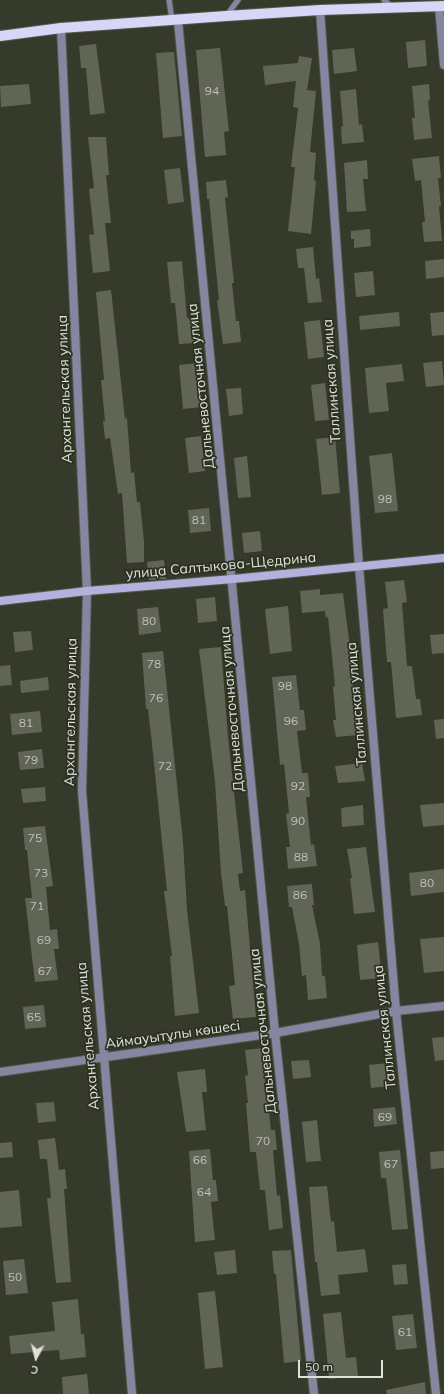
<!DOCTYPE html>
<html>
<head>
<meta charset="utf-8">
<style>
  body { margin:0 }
  #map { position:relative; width:444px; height:1394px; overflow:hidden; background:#363a2b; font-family:Mulish,sans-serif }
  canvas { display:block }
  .north { position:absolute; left:16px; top:1338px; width:40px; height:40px; -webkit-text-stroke:3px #2c3021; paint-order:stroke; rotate:187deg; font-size:11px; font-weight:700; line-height:16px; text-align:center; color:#dfe2d9 }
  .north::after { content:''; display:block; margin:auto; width:14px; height:18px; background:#dfe2d9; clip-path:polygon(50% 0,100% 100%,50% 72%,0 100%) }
  .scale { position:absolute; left:298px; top:1360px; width:85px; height:18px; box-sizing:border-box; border:2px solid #dfe2d9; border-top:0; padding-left:5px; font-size:12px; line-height:14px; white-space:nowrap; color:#dfe2d9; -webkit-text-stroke:3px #2c3021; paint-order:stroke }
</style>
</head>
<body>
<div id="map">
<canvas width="444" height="1394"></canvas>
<div class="north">С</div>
<div class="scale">50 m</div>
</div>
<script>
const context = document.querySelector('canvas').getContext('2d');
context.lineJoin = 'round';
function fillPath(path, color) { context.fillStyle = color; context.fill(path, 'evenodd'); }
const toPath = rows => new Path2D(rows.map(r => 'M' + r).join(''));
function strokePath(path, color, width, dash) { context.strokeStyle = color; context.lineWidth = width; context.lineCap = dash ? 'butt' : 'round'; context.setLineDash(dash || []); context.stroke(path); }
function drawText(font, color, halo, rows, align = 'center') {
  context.font = font + ' Mulish,sans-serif'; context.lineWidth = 3.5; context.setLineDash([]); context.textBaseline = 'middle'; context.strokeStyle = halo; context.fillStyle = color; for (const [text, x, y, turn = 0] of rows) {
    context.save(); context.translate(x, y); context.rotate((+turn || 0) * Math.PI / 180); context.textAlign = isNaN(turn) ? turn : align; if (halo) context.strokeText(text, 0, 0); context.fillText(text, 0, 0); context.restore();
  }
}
fillPath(toPath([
  [425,40,427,66,408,68,406,42],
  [96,44,105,113,90,115,86,68,81,68,79,46],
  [220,48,229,131,224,132,226,155,205,157,196,50],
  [354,48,357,71,334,74,332,50],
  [174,52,182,136,163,138,156,53],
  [299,56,312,58,307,90,316,91,310,152,316,153,314,180,316,181,311,234,288,231,295,167,291,167,298,108,293,107,296,81,265,85,263,66,298,63],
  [29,84,31,104,1,107,0,86],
  [429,84,430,100,428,101,432,138,414,140,412,118,415,118,412,86],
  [356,89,359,125,362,124,364,142,342,144,341,127,343,126,340,91],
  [88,137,106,137,109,175,106,175,111,223,105,223,110,271,93,273,89,235,94,234,89,189,94,188],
  [439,156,441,178,438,178,441,206,439,206,442,241,424,242,422,222,425,222,421,180,415,181,412,159],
  [367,160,368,179,363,179,366,211,347,212,344,163],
  [180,168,184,202,168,204,164,170],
  [226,180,228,197,225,198,234,283,232,283,236,321,239,321,241,342,223,344,217,300,219,300,209,199,207,199,206,182],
  [370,229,371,246,354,248,354,239,351,239,351,231],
  [313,247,316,279,319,278,322,302,308,303,304,268,298,268,296,249],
  [444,259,444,277,426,279,425,261],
  [182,261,187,318,193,317,196,343,179,344,175,303,171,303,167,262],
  [373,271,375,295,356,297,354,273],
  [111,290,125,419,127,418,131,473,134,472,137,502,140,502,144,542,144,562,127,563,122,493,118,494,110,438,105,439,103,421,105,421,101,380,104,380,96,292],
  [399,312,400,326,360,330,359,316],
  [444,312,444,335,432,336,430,313],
  [320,320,324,357,308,359,304,322],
  [442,361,444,385,426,387,423,363],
  [199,363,203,407,183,409,179,365],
  [402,364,404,381,386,383,389,411,369,413,365,368],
  [325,383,329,420,315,421,311,385],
  [241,388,243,414,229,416,226,389],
  [201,436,205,471,189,473,185,438],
  [335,437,340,493,322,495,316,439],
  [392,453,398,511,375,513,369,456],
  [247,456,251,497,238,498,234,458],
  [209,508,211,531,190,533,188,510],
  [260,531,262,551,244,553,242,533],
  [164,560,166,579,149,580,147,562],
  [404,580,407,602,402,603,407,666,412,666,416,699,420,699,422,715,396,718,391,662,387,662,383,609,388,608,385,582],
  [320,589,320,595,343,593,351,655,355,718,359,735,336,737,333,720,336,720,333,687,335,686,328,617,326,618,325,611,302,613,300,591],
  [215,597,217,621,198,623,196,599],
  [288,606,292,651,270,654,265,609],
  [158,607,161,632,139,635,137,609],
  [31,631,33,650,15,652,13,632],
  [444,634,444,653,432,654,430,635],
  [221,647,228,737,243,873,238,874,240,891,245,890,256,1017,233,1019,229,986,235,985,227,906,225,906,221,873,215,782,199,649],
  [163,651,183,842,187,910,199,1013,175,1016,170,956,172,956,164,891,167,891,152,744,148,709,146,709,142,653],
  [10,665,12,685,0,686,0,666],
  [296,675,300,710,304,710,306,730,297,731,302,773,308,773,310,797,306,797,311,845,314,844,317,866,288,869,286,847,290,847,286,814,289,813,284,764,280,765,272,677],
  [48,677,49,690,21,693,20,681],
  [40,711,42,732,12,735,10,714],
  [444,719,444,738,436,739,434,720],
  [42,749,44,768,20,770,18,752],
  [362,763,365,781,338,783,335,766],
  [45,787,46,801,23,803,21,789],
  [444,803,444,825,423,827,420,805],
  [363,805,364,825,342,827,341,808],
  [45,826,53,886,46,887,50,930,57,929,59,949,54,949,58,980,35,982,25,898,32,898,27,850,25,850,23,828],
  [366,847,375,912,354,914,350,878,352,878,347,849],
  [444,869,444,892,411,896,409,873],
  [312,884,314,905,312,905,320,944,322,976,325,976,327,998,308,1000,306,975,302,976,299,944,292,907,289,907,287,886],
  [444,937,444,971,424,973,420,939],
  [378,942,382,978,360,980,357,945],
  [44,1005,46,1027,25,1029,23,1007],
  [444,1037,444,1060,435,1061,432,1038],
  [264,1048,267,1071,264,1071,271,1130,275,1130,277,1150,273,1150,277,1196,280,1195,283,1228,269,1230,265,1190,260,1190,256,1152,250,1152,246,1103,248,1103,245,1076,248,1075,245,1050],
  [309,1060,311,1077,293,1079,291,1061],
  [388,1063,390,1086,371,1088,369,1065],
  [205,1069,207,1092,202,1092,206,1130,186,1132,177,1072],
  [54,1102,56,1121,38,1123,36,1103],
  [395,1107,397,1124,374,1127,373,1109],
  [317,1120,321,1161,306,1162,302,1122],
  [55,1138,59,1170,65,1169,67,1189,64,1189,71,1282,56,1283,47,1198,51,1198,47,1159,40,1159,38,1140],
  [12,1142,13,1157,0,1158,0,1143],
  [210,1149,213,1180,216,1180,218,1201,211,1202,215,1240,195,1242,189,1151],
  [400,1150,408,1229,392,1230,386,1178,381,1178,379,1152],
  [444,1151,444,1168,431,1169,430,1152],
  [327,1186,331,1222,334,1221,337,1252,365,1249,368,1272,338,1275,340,1294,321,1296,317,1262,315,1262,309,1187],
  [19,1190,22,1226,0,1228,0,1192],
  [235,1250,237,1273,217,1275,214,1252],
  [291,1250,301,1361,284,1363,276,1274,274,1274,272,1251],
  [24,1259,28,1293,6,1295,3,1261],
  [406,1264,408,1284,394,1285,392,1265],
  [215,1291,223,1367,205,1369,198,1293],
  [78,1299,81,1334,84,1334,86,1357,60,1360,59,1350,11,1354,9,1336,55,1331,52,1302],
  [341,1312,346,1358,356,1357,358,1376,329,1379,323,1314],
  [413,1314,417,1348,396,1350,392,1316],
  [87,1374,89,1394,63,1394,62,1377],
  [425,1382,426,1394,387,1394,386,1390]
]), '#606555');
const lane = toPath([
  [169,0,172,20],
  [384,0,392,7],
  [227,15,238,0]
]);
const street = toPath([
  [439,6,444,65],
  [320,10,359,566,396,1011,436,1394],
  [178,21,275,1033,314,1394],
  [61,28,87,591,82,791,132,1394],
  [0,1072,275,1033,396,1011,444,1006]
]);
const secondary = toPath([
  [0,601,87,591,233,579,444,558]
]);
const primary = toPath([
  [0,36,61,28,226,16,320,10,444,6]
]);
strokePath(lane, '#54584a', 7);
strokePath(street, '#54584a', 10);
strokePath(secondary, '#54584a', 10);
strokePath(primary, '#54584a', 12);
strokePath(lane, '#8686a1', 5);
strokePath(street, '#8686a1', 8);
strokePath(secondary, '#b3b2dc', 8);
strokePath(primary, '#d6d6f7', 10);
drawText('12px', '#bfc3b8', null, [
  ["94",212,91],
  ["98",385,499],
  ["81",199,520],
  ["80",149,621],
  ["78",154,664],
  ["98",285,686],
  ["76",156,698],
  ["96",291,721],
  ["81",26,723],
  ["79",31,760],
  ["72",165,766],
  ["92",298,786],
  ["90",298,821],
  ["75",35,838],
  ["88",301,857],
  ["73",41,873],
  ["80",427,883],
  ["86",300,895],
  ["71",37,906],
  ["69",44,940],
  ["67",45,971],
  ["65",34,1017],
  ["69",385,1117],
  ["70",263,1141],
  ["66",200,1160],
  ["67",391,1164],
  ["64",204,1192],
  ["50",15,1277],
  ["61",405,1332]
]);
drawText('14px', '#dfe2d9', '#2c3021', [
  ["Таллинская улица",332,381,-94],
  ["Дальневосточная улица",201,386,-96],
  ["Архангельская улица",65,389,-92],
  ["улица Салтыкова-Щедрина",221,566,-5],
  ["Таллинская улица",357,704,-95],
  ["Дальневосточная улица",232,709,-95],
  ["Архангельская улица",71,712,-89],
  ["Таллинская улица",385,1027,-96],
  ["Дальневосточная улица",263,1031,-96],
  ["Аймауытұлы көшесі",173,1035,-8],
  ["Архангельская улица",88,1036,-95]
]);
</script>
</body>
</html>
